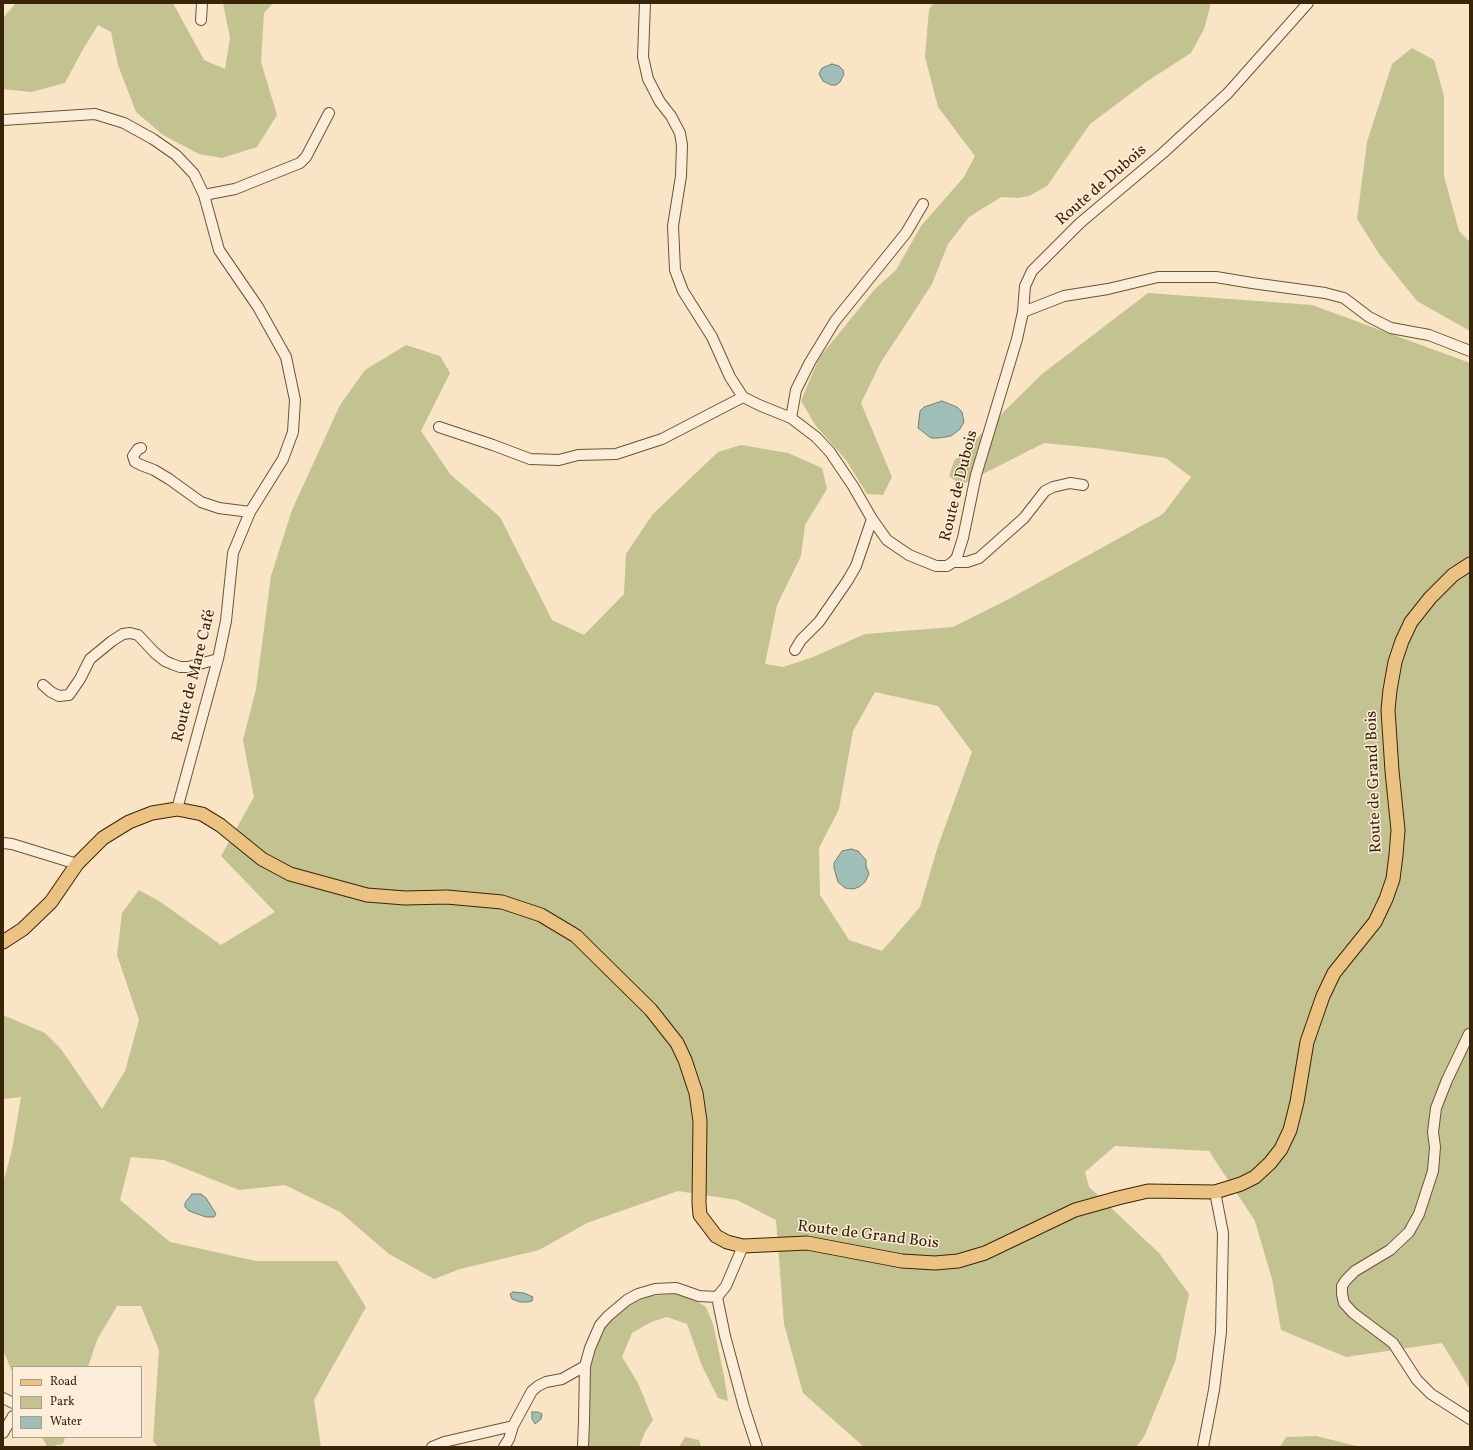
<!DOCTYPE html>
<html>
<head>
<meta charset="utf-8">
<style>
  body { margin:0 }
  #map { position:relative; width:1473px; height:1450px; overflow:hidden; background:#f9e4c5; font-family:Vollkorn,serif }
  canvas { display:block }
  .frame { position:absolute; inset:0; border:4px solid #3a2408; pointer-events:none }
  .legend { position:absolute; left:12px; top:1366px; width:130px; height:72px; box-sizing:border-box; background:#fbedd9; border:1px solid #ae9d85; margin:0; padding:5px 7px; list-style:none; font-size:12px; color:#3a2408 }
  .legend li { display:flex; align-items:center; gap:8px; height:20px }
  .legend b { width:20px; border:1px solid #ae9d85 }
</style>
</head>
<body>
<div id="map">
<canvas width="1473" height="1450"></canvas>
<div class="frame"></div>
<ul class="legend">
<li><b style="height:5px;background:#ecc282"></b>Road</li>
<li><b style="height:11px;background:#c3c291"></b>Park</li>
<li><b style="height:11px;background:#9ebeb7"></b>Water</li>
</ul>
</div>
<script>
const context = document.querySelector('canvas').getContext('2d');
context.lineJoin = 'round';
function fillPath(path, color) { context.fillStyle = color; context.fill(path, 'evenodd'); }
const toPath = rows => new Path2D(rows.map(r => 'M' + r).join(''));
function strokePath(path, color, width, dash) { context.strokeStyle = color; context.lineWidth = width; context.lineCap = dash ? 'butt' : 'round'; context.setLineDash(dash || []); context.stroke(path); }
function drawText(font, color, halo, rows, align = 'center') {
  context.font = font + ' Vollkorn,serif'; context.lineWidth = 3; context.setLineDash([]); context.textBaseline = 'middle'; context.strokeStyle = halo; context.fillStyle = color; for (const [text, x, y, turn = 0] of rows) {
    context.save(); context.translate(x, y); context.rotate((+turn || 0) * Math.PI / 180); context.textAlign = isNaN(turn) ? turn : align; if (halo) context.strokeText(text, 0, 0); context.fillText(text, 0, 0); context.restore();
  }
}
fillPath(toPath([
  [16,3,174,3,174,5,204,60,225,69,230,38,223,3,273,3,264,13,261,62,277,115,257,147,222,158,199,154,163,135,136,112,118,65,111,32,98,25,82,51,65,83,31,92,3,89,3,18],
  [934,3,1211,3,1204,29,1191,53,1146,82,1090,124,1047,186,1029,196,1018,198,1001,197,969,217,948,244,932,284,908,321,881,362,861,403,892,477,883,495,867,494,846,460,816,426,801,401,819,358,875,289,896,270,921,226,964,177,975,156,938,107,925,57,929,9],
  [1412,48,1434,60,1444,96,1444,176,1459,231,1470,242,1470,331,1417,301,1380,255,1357,219,1367,142,1392,64],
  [1148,293,1312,305,1470,363,1470,1389,1442,1343,1346,1357,1281,1330,1272,1279,1255,1221,1209,1151,1115,1146,1085,1172,1089,1187,1159,1253,1189,1294,1175,1362,1144,1437,1136,1447,864,1447,803,1393,784,1324,776,1220,737,1200,678,1191,587,1223,539,1250,460,1269,434,1279,389,1254,340,1212,285,1185,239,1190,164,1160,131,1157,120,1200,170,1242,256,1261,337,1261,366,1307,314,1400,321,1447,158,1447,153,1441,159,1350,141,1306,117,1306,97,1340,88,1367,13,1367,13,1374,3,1350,3,1183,12,1150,21,1097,3,1099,3,1015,45,1033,61,1049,102,1109,125,1071,139,1020,117,955,122,913,139,890,159,901,221,945,275,912,221,856,254,797,243,740,256,689,271,576,292,510,340,405,365,370,406,345,440,356,450,373,421,431,450,474,500,517,552,620,584,635,624,594,626,554,653,514,718,452,741,445,788,453,822,468,827,489,805,525,801,556,777,605,765,664,783,667,813,657,865,634,953,627,1009,599,1163,514,1191,477,1166,458,1095,448,1044,443,961,485,949,476,954,461,1042,374],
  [875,692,938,706,972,752,937,849,920,907,882,951,849,940,820,895,819,848,839,809,853,731],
  [675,1294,695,1300,706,1307,713,1324,724,1376,728,1401,718,1398,702,1366,687,1324,667,1317,651,1322,632,1333,622,1357,638,1383,653,1420,645,1432,639,1447,586,1447,587,1367,596,1339,607,1323,630,1303,650,1296],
  [1316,1436,1361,1447,1280,1447,1286,1437],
  [42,1437,65,1437,63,1444,47,1447],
  [685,1437,699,1440,701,1447,679,1447]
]), '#c3c291');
const water = toPath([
  [832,64,839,66,843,70,844,74,840,82,836,85,831,85,823,81,819,74,822,68,832,64],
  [942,401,957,407,962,412,964,422,960,429,951,436,939,438,931,438,918,428,920,411,924,407,942,401],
  [851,849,858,851,866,860,866,866,869,874,865,882,859,887,853,889,845,888,838,882,834,868,834,863,842,851,851,849],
  [192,1194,201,1194,206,1198,216,1214,214,1217,206,1217,189,1211,185,1207,185,1203,192,1194],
  [513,1292,524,1293,533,1297,532,1301,528,1302,520,1302,512,1299,510,1294,513,1292],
  [532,1412,538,1412,542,1414,541,1419,535,1424,532,1419,532,1412]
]);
fillPath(water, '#9ebeb7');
strokePath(water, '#768071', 1);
const minor = toPath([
  [645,3,643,57,648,79,660,102,671,116,680,133,682,145,681,176,673,226,675,270,683,291,712,337,730,377,743,397,759,405,791,418,816,437,830,452,853,486,872,519,887,540,909,555,936,566,947,566,953,562,957,557,963,538,976,475,1017,339,1023,312,1025,286,1032,271,1080,223,1163,153,1228,93,1308,3],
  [201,20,202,3],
  [3,120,95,114,124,123,153,139,176,155,194,174,204,195,219,250,258,307,286,357,295,400,293,432,283,459,250,512,233,553,226,621,218,659,177,809],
  [204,195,235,189,300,163,306,157,329,113],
  [1023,312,1064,296,1108,289,1158,277,1216,277,1252,283,1325,293,1344,298,1369,317,1391,328,1429,335,1470,351],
  [791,418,796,390,810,362,835,321,906,233,923,204],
  [439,427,493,445,530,459,559,460,578,455,616,454,662,439,743,397],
  [141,448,138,449,133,456,135,462,141,465,154,470,169,479,201,502,219,508,250,512],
  [953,562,967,562,979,558,1024,518,1045,491,1053,487,1070,483,1083,485],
  [795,650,801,640,819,622,848,580,856,566,872,519],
  [43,685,51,692,59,696,69,695,80,679,90,659,112,641,123,634,130,633,138,635,155,653,165,661,172,664,180,667,188,667,218,659],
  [3,843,12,844,77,864],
  [1469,1034,1447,1080,1436,1108,1433,1132,1435,1147,1433,1171,1419,1214,1409,1232,1390,1250,1355,1271,1346,1280,1342,1286,1342,1294,1344,1303,1353,1313,1393,1343,1417,1380,1431,1394,1470,1419],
  [717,1297,725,1336,744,1407,757,1447],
  [3,1398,13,1403],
  [513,1426,532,1391,538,1386,546,1382,562,1379,585,1366],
  [3,1433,13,1416],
  [432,1447,444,1442,513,1426,509,1439,504,1447],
  [583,1447,584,1421,585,1366,590,1348,600,1325,608,1316,627,1300,638,1294,655,1289,676,1288,699,1296,717,1297,726,1286,743,1246],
  [1203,1447,1214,1390,1221,1332,1223,1233,1215,1192]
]);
const major = toPath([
  [3,942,23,929,51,902,77,864,103,838,129,822,152,813,177,809,202,814,220,825,262,859,290,874,367,895,405,898,447,897,502,902,541,915,576,936,651,1010,677,1043,685,1060,696,1093,700,1121,699,1203,700,1215,716,1236,727,1242,743,1246,807,1243,902,1261,935,1263,958,1261,985,1253,1075,1210,1118,1198,1148,1191,1215,1192,1241,1184,1255,1177,1270,1163,1281,1149,1290,1130,1297,1102,1307,1042,1323,996,1334,973,1375,922,1386,899,1393,879,1396,855,1398,830,1392,771,1388,710,1390,690,1395,662,1402,641,1411,622,1430,598,1453,575,1470,564]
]);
strokePath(minor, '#6a5437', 12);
strokePath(major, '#3a2408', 15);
strokePath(minor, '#fbedd9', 10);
strokePath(major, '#ecc282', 13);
drawText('16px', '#3a2408', '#fbedd9', [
  ["Route de Dubois",1102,186,-41],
  ["Route de Dubois",960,486,-76],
  ["Route de Mare Café",195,676,-76],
  ["Route de Grand Bois",1375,782,-92],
  ["Route de Grand Bois",868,1236,7]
]);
</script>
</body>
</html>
